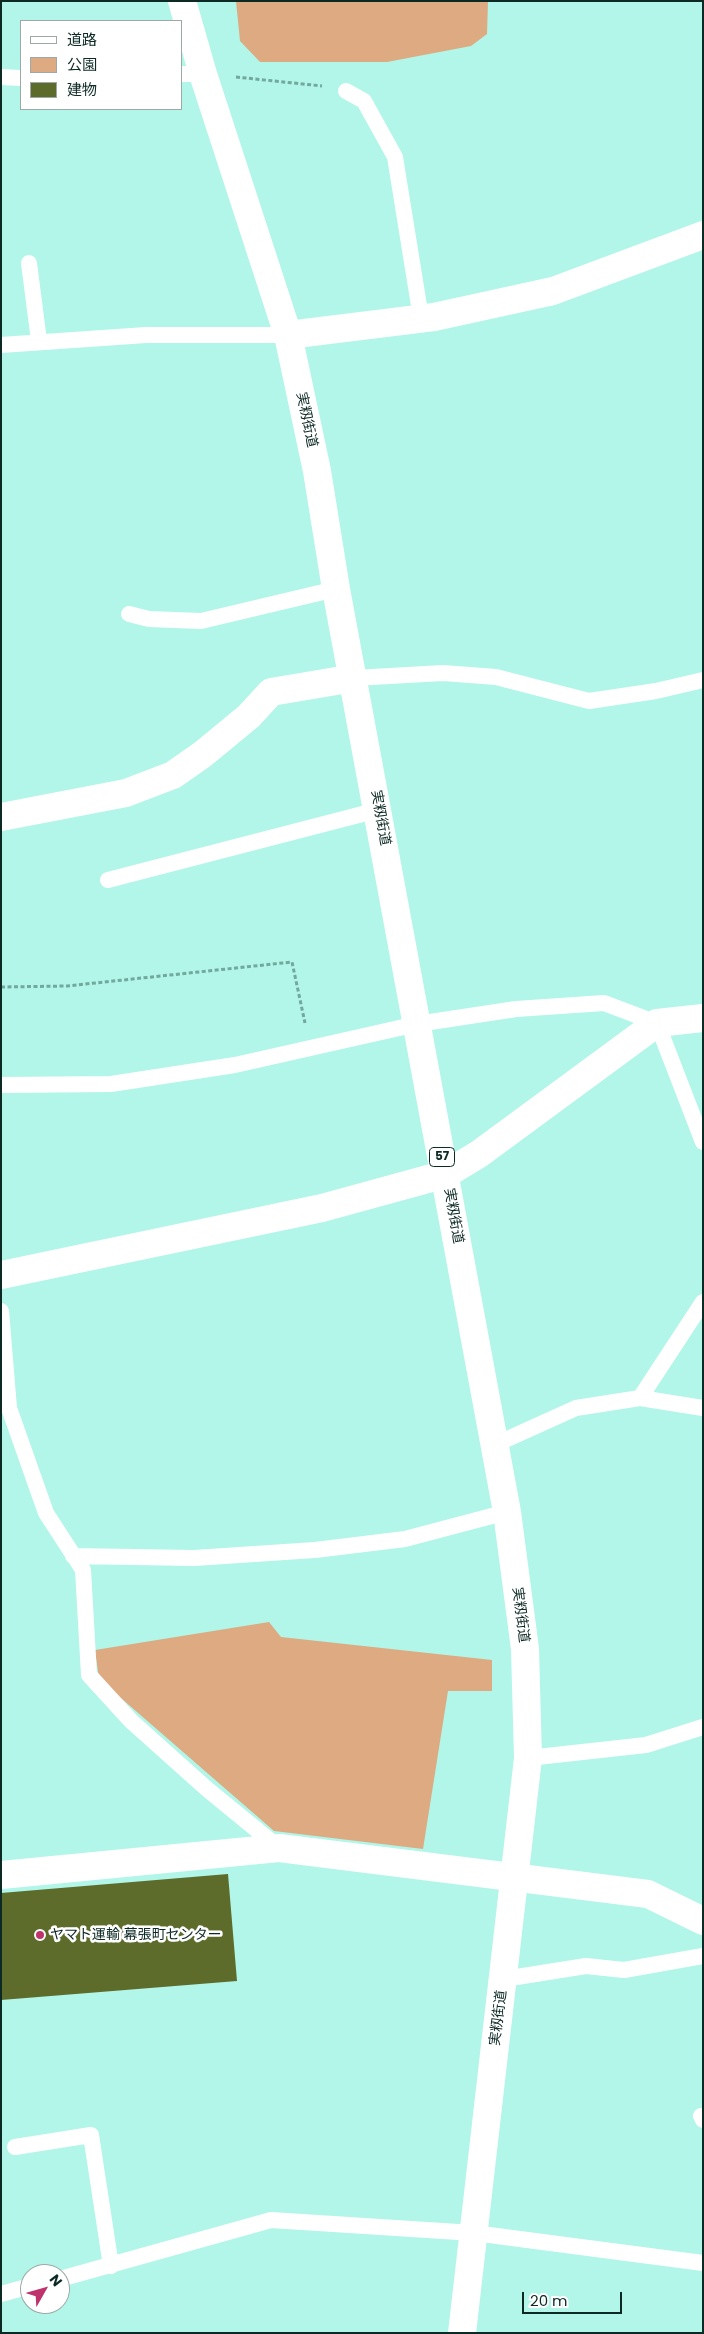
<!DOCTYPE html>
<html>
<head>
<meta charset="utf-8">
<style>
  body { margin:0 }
  #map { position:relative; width:704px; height:2334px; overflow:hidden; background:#b1f6e8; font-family:Poppins,"Noto Sans JP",sans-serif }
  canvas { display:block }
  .frame { position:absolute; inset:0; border:2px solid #0c2924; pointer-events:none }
  .legend { position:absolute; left:20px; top:20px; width:162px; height:90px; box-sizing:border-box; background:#fff; border:1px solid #9ea9a7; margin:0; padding:6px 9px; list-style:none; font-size:15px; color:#0c2924 }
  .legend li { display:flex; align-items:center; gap:10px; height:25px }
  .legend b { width:25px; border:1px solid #9ea9a7 }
  .north { position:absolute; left:20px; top:2264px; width:50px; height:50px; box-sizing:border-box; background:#fff; border:1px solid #9ea9a7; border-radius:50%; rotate:52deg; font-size:14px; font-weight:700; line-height:20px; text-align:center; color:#0c2924 }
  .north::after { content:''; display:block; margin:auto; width:18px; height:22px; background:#be336c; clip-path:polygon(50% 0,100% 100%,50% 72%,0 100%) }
  .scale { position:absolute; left:522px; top:2292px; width:100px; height:22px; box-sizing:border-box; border:2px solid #0c2924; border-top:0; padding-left:6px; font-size:15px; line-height:18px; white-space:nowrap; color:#0c2924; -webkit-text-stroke:4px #fff; paint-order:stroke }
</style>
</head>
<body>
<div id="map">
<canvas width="704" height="2334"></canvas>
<div class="frame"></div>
<ul class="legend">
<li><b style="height:6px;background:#fff"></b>道路</li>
<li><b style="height:14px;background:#ddaa82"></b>公園</li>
<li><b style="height:14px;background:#5d6b2b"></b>建物</li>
</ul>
<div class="north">N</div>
<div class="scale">20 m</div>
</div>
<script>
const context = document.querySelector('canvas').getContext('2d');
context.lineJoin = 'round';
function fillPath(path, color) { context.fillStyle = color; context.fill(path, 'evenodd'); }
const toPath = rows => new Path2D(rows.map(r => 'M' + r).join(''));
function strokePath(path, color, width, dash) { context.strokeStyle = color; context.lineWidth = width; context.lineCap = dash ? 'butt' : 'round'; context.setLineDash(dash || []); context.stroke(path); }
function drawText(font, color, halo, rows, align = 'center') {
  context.font = font + ' Poppins,"Noto Sans JP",sans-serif'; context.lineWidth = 5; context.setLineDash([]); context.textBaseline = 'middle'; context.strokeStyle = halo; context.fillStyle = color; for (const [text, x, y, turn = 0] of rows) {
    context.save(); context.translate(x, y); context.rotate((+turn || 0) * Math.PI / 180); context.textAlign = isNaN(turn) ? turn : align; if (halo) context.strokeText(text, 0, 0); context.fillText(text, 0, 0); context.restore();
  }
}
fillPath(toPath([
  [236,1,488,1,487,34,471,46,387,62,260,62,240,41],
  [269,1622,281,1637,492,1660,492,1691,448,1691,423,1849,274,1831,99,1679,95,1650]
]), '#ddaa82');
fillPath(toPath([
  [228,1874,237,1981,1,2000,1,1893]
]), '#5d6b2b');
strokePath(toPath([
  [236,77,322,86],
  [1,987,67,986,292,962,305,1023]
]), '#72a89e', 3, [4, 2.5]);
strokePath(toPath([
  [181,74,203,74],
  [1,77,21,78],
  [346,91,364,101,395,157,421,318],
  [29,263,39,341],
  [1,345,146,335,288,335],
  [129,614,149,619,201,621,336,589],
  [354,678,443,673,496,677,589,701,656,691,703,680],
  [108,880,378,810],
  [1,1085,111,1084,235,1065,417,1024,516,1009,604,1003,657,1023,703,1142],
  [1,1311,9,1408,46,1513,83,1570,89,1675,131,1721,207,1789,279,1848],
  [640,1398,703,1408],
  [494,1445,576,1408,640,1398,703,1302],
  [73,1556,194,1558,315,1550,405,1539,507,1512],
  [528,1758,646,1745,703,1727],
  [504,1979,586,1966,624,1970,703,1956],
  [701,2116,703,2120],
  [15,2147,91,2135,111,2266],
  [60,2279,271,2220,474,2233,703,2263],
  [1,2294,30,2286]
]), '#fff', 16);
strokePath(toPath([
  [288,335,434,317,553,291,703,235],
  [1,817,126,793,173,775,203,754,249,716,271,692,354,678],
  [1,1275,322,1208,446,1174,479,1154,657,1023,703,1018],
  [1,1875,279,1848,648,1894,703,1921]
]), '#fff', 28);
strokePath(toPath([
  [182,1,203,74,288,335,317,471,336,589,507,1512,525,1649,528,1758,462,2333]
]), '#fff', 28);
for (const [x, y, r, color] of [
  [40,1935,5,"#be336c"]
]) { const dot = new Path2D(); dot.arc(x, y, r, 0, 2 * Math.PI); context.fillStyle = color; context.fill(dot); strokePath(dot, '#fff', 2); }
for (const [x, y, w] of [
  [442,1157,25]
]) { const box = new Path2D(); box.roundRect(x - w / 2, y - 9.5, w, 19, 4); context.fillStyle = '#fff'; context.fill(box); strokePath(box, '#0c2924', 1); }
drawText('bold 12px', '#0c2924', null, [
  ["57",442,1157]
]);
drawText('14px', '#0c2924', '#fff', [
  ["実籾街道",306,420,78],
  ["実籾街道",380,818,80],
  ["実籾街道",453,1216,80],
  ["実籾街道",520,1615,83],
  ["実籾街道",499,2018,-83]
]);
drawText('14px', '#0c2924', '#fff', [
  ["ヤマト運輸 幕張町センター",50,1935]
], 'left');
</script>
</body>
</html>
